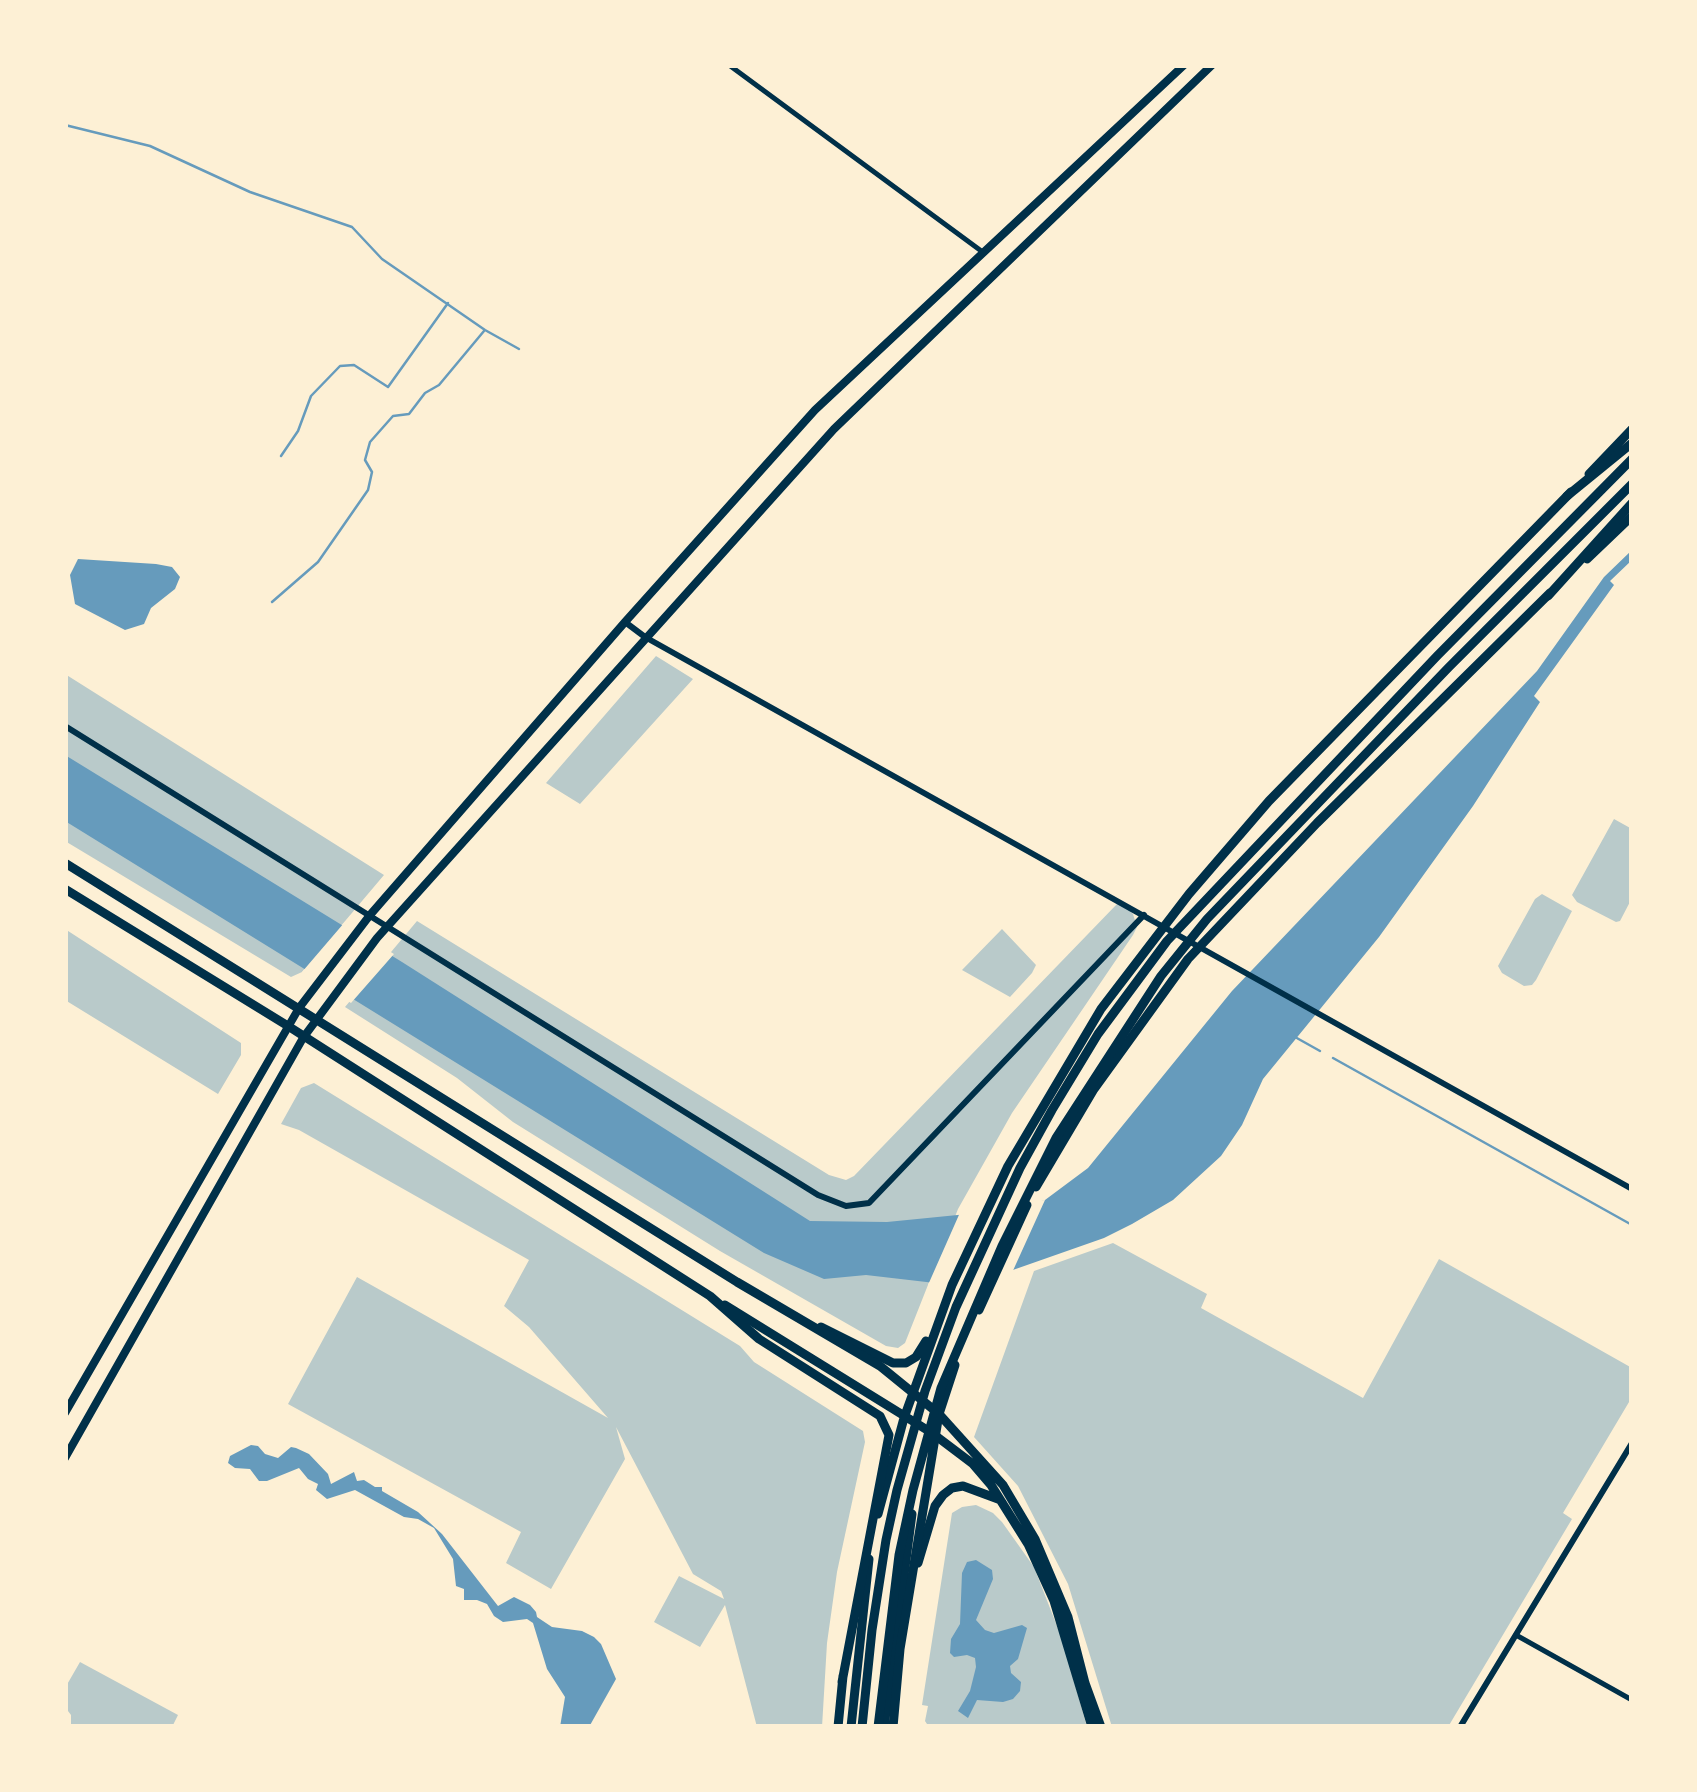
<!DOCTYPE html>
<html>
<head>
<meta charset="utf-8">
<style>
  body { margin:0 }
  #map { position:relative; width:1697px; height:1792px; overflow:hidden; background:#fdf0d5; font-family:Manrope,sans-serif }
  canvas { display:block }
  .frame { position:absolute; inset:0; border:68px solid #fdf0d5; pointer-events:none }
</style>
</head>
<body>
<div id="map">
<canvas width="1697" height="1792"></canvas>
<div class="frame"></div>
</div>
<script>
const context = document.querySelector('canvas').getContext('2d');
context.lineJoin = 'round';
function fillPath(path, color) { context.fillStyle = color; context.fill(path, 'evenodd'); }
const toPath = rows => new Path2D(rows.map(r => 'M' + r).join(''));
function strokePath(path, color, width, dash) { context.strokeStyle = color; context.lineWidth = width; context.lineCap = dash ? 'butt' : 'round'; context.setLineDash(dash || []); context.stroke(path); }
fillPath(toPath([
  [656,656,693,679,580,804,546,783],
  [65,674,384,875,302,972,291,977,65,841],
  [1614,819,1632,829,1632,898,1620,921,1616,922,1577,902,1572,895],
  [1542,894,1572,911,1536,980,1532,985,1524,986,1502,973,1498,966,1535,899],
  [1117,904,1126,906,1133,914,1137,927,1133,935,1012,1113,958,1209,905,1343,898,1348,886,1346,720,1251,513,1122,457,1078,345,1007,417,921,829,1175,846,1180,854,1176],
  [65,929,241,1043,241,1055,218,1094,65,1000],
  [1002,929,1036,965,1032,973,1010,997,962,970],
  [314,1083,740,1346,754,1362,863,1431,865,1442,837,1572,827,1643,822,1727,757,1727,725,1605,700,1647,654,1622,679,1576,724,1599,721,1591,693,1574,616,1427,625,1459,551,1589,506,1563,521,1532,288,1404,357,1277,608,1418,529,1327,504,1306,529,1260,299,1130,281,1124,301,1088],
  [1113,1243,1207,1294,1201,1308,1363,1398,1439,1259,1632,1368,1632,1397,1563,1513,1572,1519,1448,1727,1112,1727,1068,1584,1018,1486,974,1437,1034,1271],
  [976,1505,993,1513,1002,1522,1034,1567,1062,1639,1087,1727,929,1727,925,1721,928,1706,922,1705,952,1513,962,1507],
  [80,1662,178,1715,172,1727,71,1727,71,1715,65,1707,65,1688]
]), '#b9caca');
fillPath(toPath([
  [1632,550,1632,560,1610,581,1614,585,1534,696,1540,702,1473,806,1379,937,1263,1079,1242,1125,1221,1156,1173,1200,1132,1224,1104,1238,1010,1271,935,1283,866,1275,824,1279,764,1253,65,821,65,755,402,962,810,1221,887,1222,1008,1210,1045,1200,1088,1168,1232,991,1537,671,1604,577],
  [78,559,156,564,172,567,180,577,175,589,151,608,144,624,125,630,75,604,70,575],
  [251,1445,258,1446,265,1454,278,1458,291,1447,296,1448,309,1454,328,1474,331,1484,354,1472,357,1481,364,1480,375,1487,382,1487,382,1491,418,1512,442,1534,498,1606,514,1597,530,1605,536,1612,537,1617,552,1627,582,1631,594,1637,601,1644,616,1679,589,1727,560,1727,565,1697,547,1669,533,1623,527,1619,503,1622,494,1616,487,1604,477,1600,464,1600,464,1589,456,1586,453,1559,434,1528,418,1519,404,1517,355,1490,327,1499,316,1490,318,1484,308,1479,299,1468,267,1481,259,1481,250,1469,235,1468,228,1463,230,1456],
  [976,1560,992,1570,993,1579,976,1620,985,1630,994,1633,1022,1625,1027,1628,1018,1659,1010,1666,1011,1673,1021,1682,1020,1691,1013,1699,1003,1702,977,1700,968,1718,958,1711,970,1691,976,1667,975,1658,967,1655,954,1657,950,1653,951,1639,960,1624,962,1573,967,1562]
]), '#669bbc');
fillPath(toPath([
  [344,923,394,954,351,1003,302,972],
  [1045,1200,1011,1275,928,1285,962,1208]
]), '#fdf0d5');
strokePath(toPath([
  [65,125,150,146,250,192,352,227,382,259,485,330,519,349],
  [281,456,298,431,311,396,340,366,354,365,388,387,448,303],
  [272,602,318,562,368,490,372,472,365,460,370,442,393,416,409,414,425,393,439,385,484,331],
  [1295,1037,1320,1051],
  [1333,1058,1632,1225]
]), '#669bbc', 2.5);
strokePath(toPath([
  [729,65,984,253],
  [1516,1635,1632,1700]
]), '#003049', 5);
strokePath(toPath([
  [625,622,645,637,1632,1189],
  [65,726,818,1195,846,1206,869,1203,1144,915],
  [1460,1727,1632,1443]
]), '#003049', 6);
strokePath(toPath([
  [65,1413,299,1008,370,915,625,622,815,410,1184,65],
  [65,1458,303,1038,377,938,834,429,1212,65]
]), '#003049', 8);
strokePath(toPath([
  [1589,474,1632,429],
  [1587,559,1632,516],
  [1036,1187,1094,1089,1188,959,1317,823,1550,593],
  [725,1305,932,1433,973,1464,991,1485,1028,1544,1054,1601,1092,1727],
  [979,1310,1027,1205],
  [821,1327,893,1363,906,1363,916,1357,926,1341],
  [939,1414,1003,1485,1035,1539,1068,1617,1085,1683,1101,1727],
  [938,1417,955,1365],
  [878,1514,904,1418,952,1285,1008,1166,1101,1009,1189,894,1269,801,1571,492],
  [918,1563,935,1506,943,1495,952,1488,963,1486,998,1499],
  [851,1727,869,1559],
  [884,1727,912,1514]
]), '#003049', 9);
strokePath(toPath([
  [1567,496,1632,443],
  [1548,596,1632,503],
  [65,863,737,1282,880,1366,939,1414,900,1649,893,1727],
  [65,889,288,1026,710,1296,759,1339,880,1416,889,1435,842,1682],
  [838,1727,843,1676],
  [862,1727,872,1630,886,1540,897,1490,925,1391,956,1307,1020,1168,1052,1110,1098,1034,1167,941,1437,656,1632,459],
  [878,1727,899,1555,913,1490,941,1388,1002,1246,1056,1138,1161,976,1207,919,1449,667,1632,484]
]), '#003049', 9);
</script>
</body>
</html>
